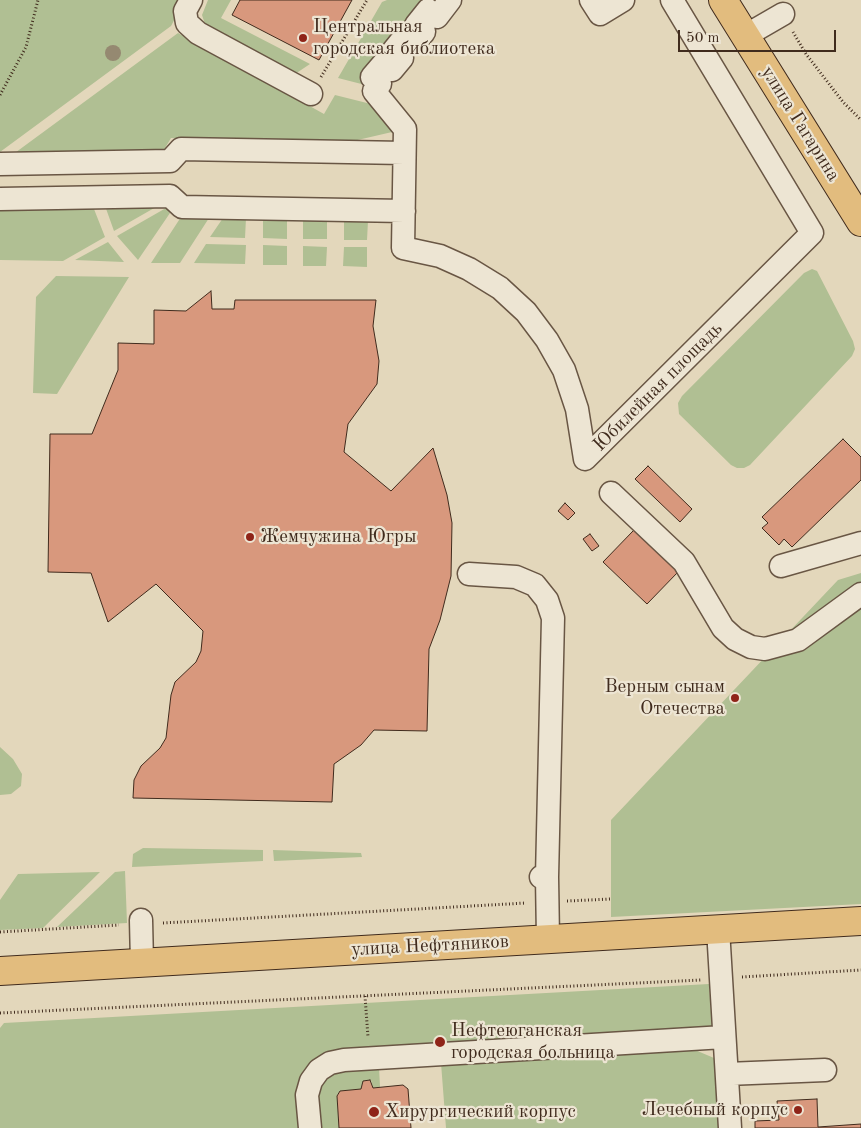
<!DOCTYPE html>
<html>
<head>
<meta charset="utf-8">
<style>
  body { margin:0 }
  #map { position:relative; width:861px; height:1128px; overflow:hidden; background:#e3d7bb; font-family:"Old Standard TT",serif }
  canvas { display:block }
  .scale { position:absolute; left:678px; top:30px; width:158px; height:22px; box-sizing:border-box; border:2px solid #402b1d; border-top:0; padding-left:6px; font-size:15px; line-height:18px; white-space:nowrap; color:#402b1d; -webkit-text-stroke:4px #ede5d3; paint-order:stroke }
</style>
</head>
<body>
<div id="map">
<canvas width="861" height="1128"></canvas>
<div class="scale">50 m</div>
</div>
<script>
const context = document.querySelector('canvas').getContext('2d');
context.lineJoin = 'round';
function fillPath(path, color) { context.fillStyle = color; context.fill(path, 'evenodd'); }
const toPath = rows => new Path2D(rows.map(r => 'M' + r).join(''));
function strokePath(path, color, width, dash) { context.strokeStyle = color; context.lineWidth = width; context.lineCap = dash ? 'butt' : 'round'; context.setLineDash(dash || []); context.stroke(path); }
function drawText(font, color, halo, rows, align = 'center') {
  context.font = font + ' "Old Standard TT",serif'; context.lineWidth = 4.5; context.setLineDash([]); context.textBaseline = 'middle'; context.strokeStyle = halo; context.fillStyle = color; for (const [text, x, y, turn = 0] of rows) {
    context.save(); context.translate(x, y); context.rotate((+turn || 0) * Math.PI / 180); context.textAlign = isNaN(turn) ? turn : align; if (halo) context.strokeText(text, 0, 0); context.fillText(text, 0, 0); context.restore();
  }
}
fillPath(toPath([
  [0,0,185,0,171,26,0,152],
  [208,0,231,0,221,18,310,64,295,74,206,27,202,15],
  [387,0,441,0,377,88,338,78,382,2],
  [178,33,324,114,335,95,387,108,405,129,349,142,171,138,162,153,8,158],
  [104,203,163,203,114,231],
  [92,204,105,237,63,261,0,260,0,206],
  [166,208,170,213,138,260,117,236],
  [181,217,209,218,180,263,151,263],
  [223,218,246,218,245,238,210,237],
  [263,219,287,219,287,239,263,238],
  [303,220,327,220,327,239,303,239],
  [344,221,368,221,367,240,344,240],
  [108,242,124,262,75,260],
  [206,244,246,245,245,264,194,263],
  [263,245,287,246,287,265,263,265],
  [303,246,327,247,326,266,303,266],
  [344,247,367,247,367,267,343,266],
  [812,269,817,271,853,341,855,349,852,356,750,465,744,468,737,468,731,465,679,414,678,403,682,396,804,273],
  [56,276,129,277,57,394,33,393,36,297],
  [861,573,861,904,611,917,611,820,838,580],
  [0,747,13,759,22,774,21,786,11,794,0,795],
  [143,848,263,850,263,861,132,867,133,854],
  [273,850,361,853,362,857,274,861],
  [125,871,127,923,57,927,115,872],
  [100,872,43,928,0,930,0,900,18,874],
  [709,984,712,1026,334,1051,302,1076,298,1085,300,1128,0,1128,0,1028,4,1023],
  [688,1047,714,1058,719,1128,446,1128,441,1063],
  [379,1067,380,1087,373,1088,371,1080,363,1081,361,1089,340,1091,337,1095,339,1128,319,1128,316,1098,322,1081,337,1071]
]), '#b0bf93');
const building = toPath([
  [240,0,352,0,319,60,232,15,240,0],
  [211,291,212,309,234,309,235,300,376,300,373,326,379,361,377,384,348,424,344,452,391,491,433,448,447,495,452,523,451,576,440,620,429,649,427,731,374,730,361,745,334,764,332,802,133,798,134,780,141,766,160,748,166,738,171,695,175,682,196,662,201,651,203,631,156,584,108,622,91,573,48,572,50,434,92,434,118,370,118,343,154,344,154,310,186,311,211,291],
  [843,439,861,457,861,480,792,547,784,539,779,545,762,528,768,523,762,517,843,439],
  [648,466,692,509,680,522,635,479,648,466],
  [565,503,575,513,568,520,558,511,565,503],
  [634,530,678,572,647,604,603,562,634,530],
  [590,534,599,546,592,551,583,539,590,534],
  [370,1080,373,1088,403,1085,408,1089,411,1128,339,1128,337,1096,340,1091,361,1089,363,1081,370,1080],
  [817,1099,818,1127,861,1124,861,1128,755,1128,755,1121,779,1120,777,1101,817,1099]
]);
fillPath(building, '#d8987d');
strokePath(building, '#402b1d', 1);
const minor = toPath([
  [191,0,185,11,187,23,198,33,311,94],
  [450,0,437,17,428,10,416,25,424,32,414,43,405,36,393,51,402,58,392,70,384,63,372,77,380,84,374,91,405,129,403,248,440,256,469,269,500,288,526,312,547,340,564,370,577,409,585,459,812,233,672,0],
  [591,0,600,14,623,0],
  [745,36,783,14],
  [0,164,170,161,181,149,404,153],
  [0,199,170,196,182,207,404,211],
  [611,493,684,562,723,628,735,639,751,647,765,649,798,640,861,594],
  [781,566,861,543],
  [469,574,516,577,535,585,547,600,553,618,547,877],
  [541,877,547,877,548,939],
  [141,920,142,963],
  [718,929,730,1128],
  [727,1074,825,1070],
  [310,1128,307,1095,311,1081,319,1070,330,1063,344,1060,724,1037]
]);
const major = toPath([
  [723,0,861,222],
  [0,971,861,921]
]);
strokePath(minor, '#695644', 25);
strokePath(major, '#402b1d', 30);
strokePath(toPath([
  [793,32,806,54,843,102,861,120],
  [321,77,367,0],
  [0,95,26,47,38,0],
  [567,901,611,899],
  [163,923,526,903],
  [0,932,119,925],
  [742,977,861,970],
  [365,996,368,1037],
  [0,1013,701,980]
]), '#402b1d', 3, [1, 2.5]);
strokePath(minor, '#ede5d3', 22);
strokePath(major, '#e2bc7e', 28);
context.fillStyle = '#958971';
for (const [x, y] of [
  [113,53]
]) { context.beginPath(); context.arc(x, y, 8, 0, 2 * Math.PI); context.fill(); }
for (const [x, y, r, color] of [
  [303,38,5,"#8f2418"],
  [250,537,5,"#8f2418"],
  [735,698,5,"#8f2418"],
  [440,1042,6,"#8f2418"],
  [798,1110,5,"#8f2418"],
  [374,1112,6,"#8f2418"]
]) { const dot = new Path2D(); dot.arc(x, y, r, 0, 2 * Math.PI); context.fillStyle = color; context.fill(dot); strokePath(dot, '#ede5d3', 2); }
drawText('19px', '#402b1d', '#ede5d3', [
  ["Центральная",313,27],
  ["городская библиотека",313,49],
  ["Жемчужина Югры",260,537],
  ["Верным сынам",725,687,"right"],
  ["Отечества",725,709,"right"],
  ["Нефтеюганская",451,1031],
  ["городская больница",451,1053],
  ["Лечебный корпус",788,1110,"right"],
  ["Хирургический корпус",385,1112]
], 'left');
drawText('19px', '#402b1d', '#ede5d3', [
  ["улица Гагарина",800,124,58],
  ["Юбилейная площадь",658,387,-45],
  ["улица Нефтяников",430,946,-3]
]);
</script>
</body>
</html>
